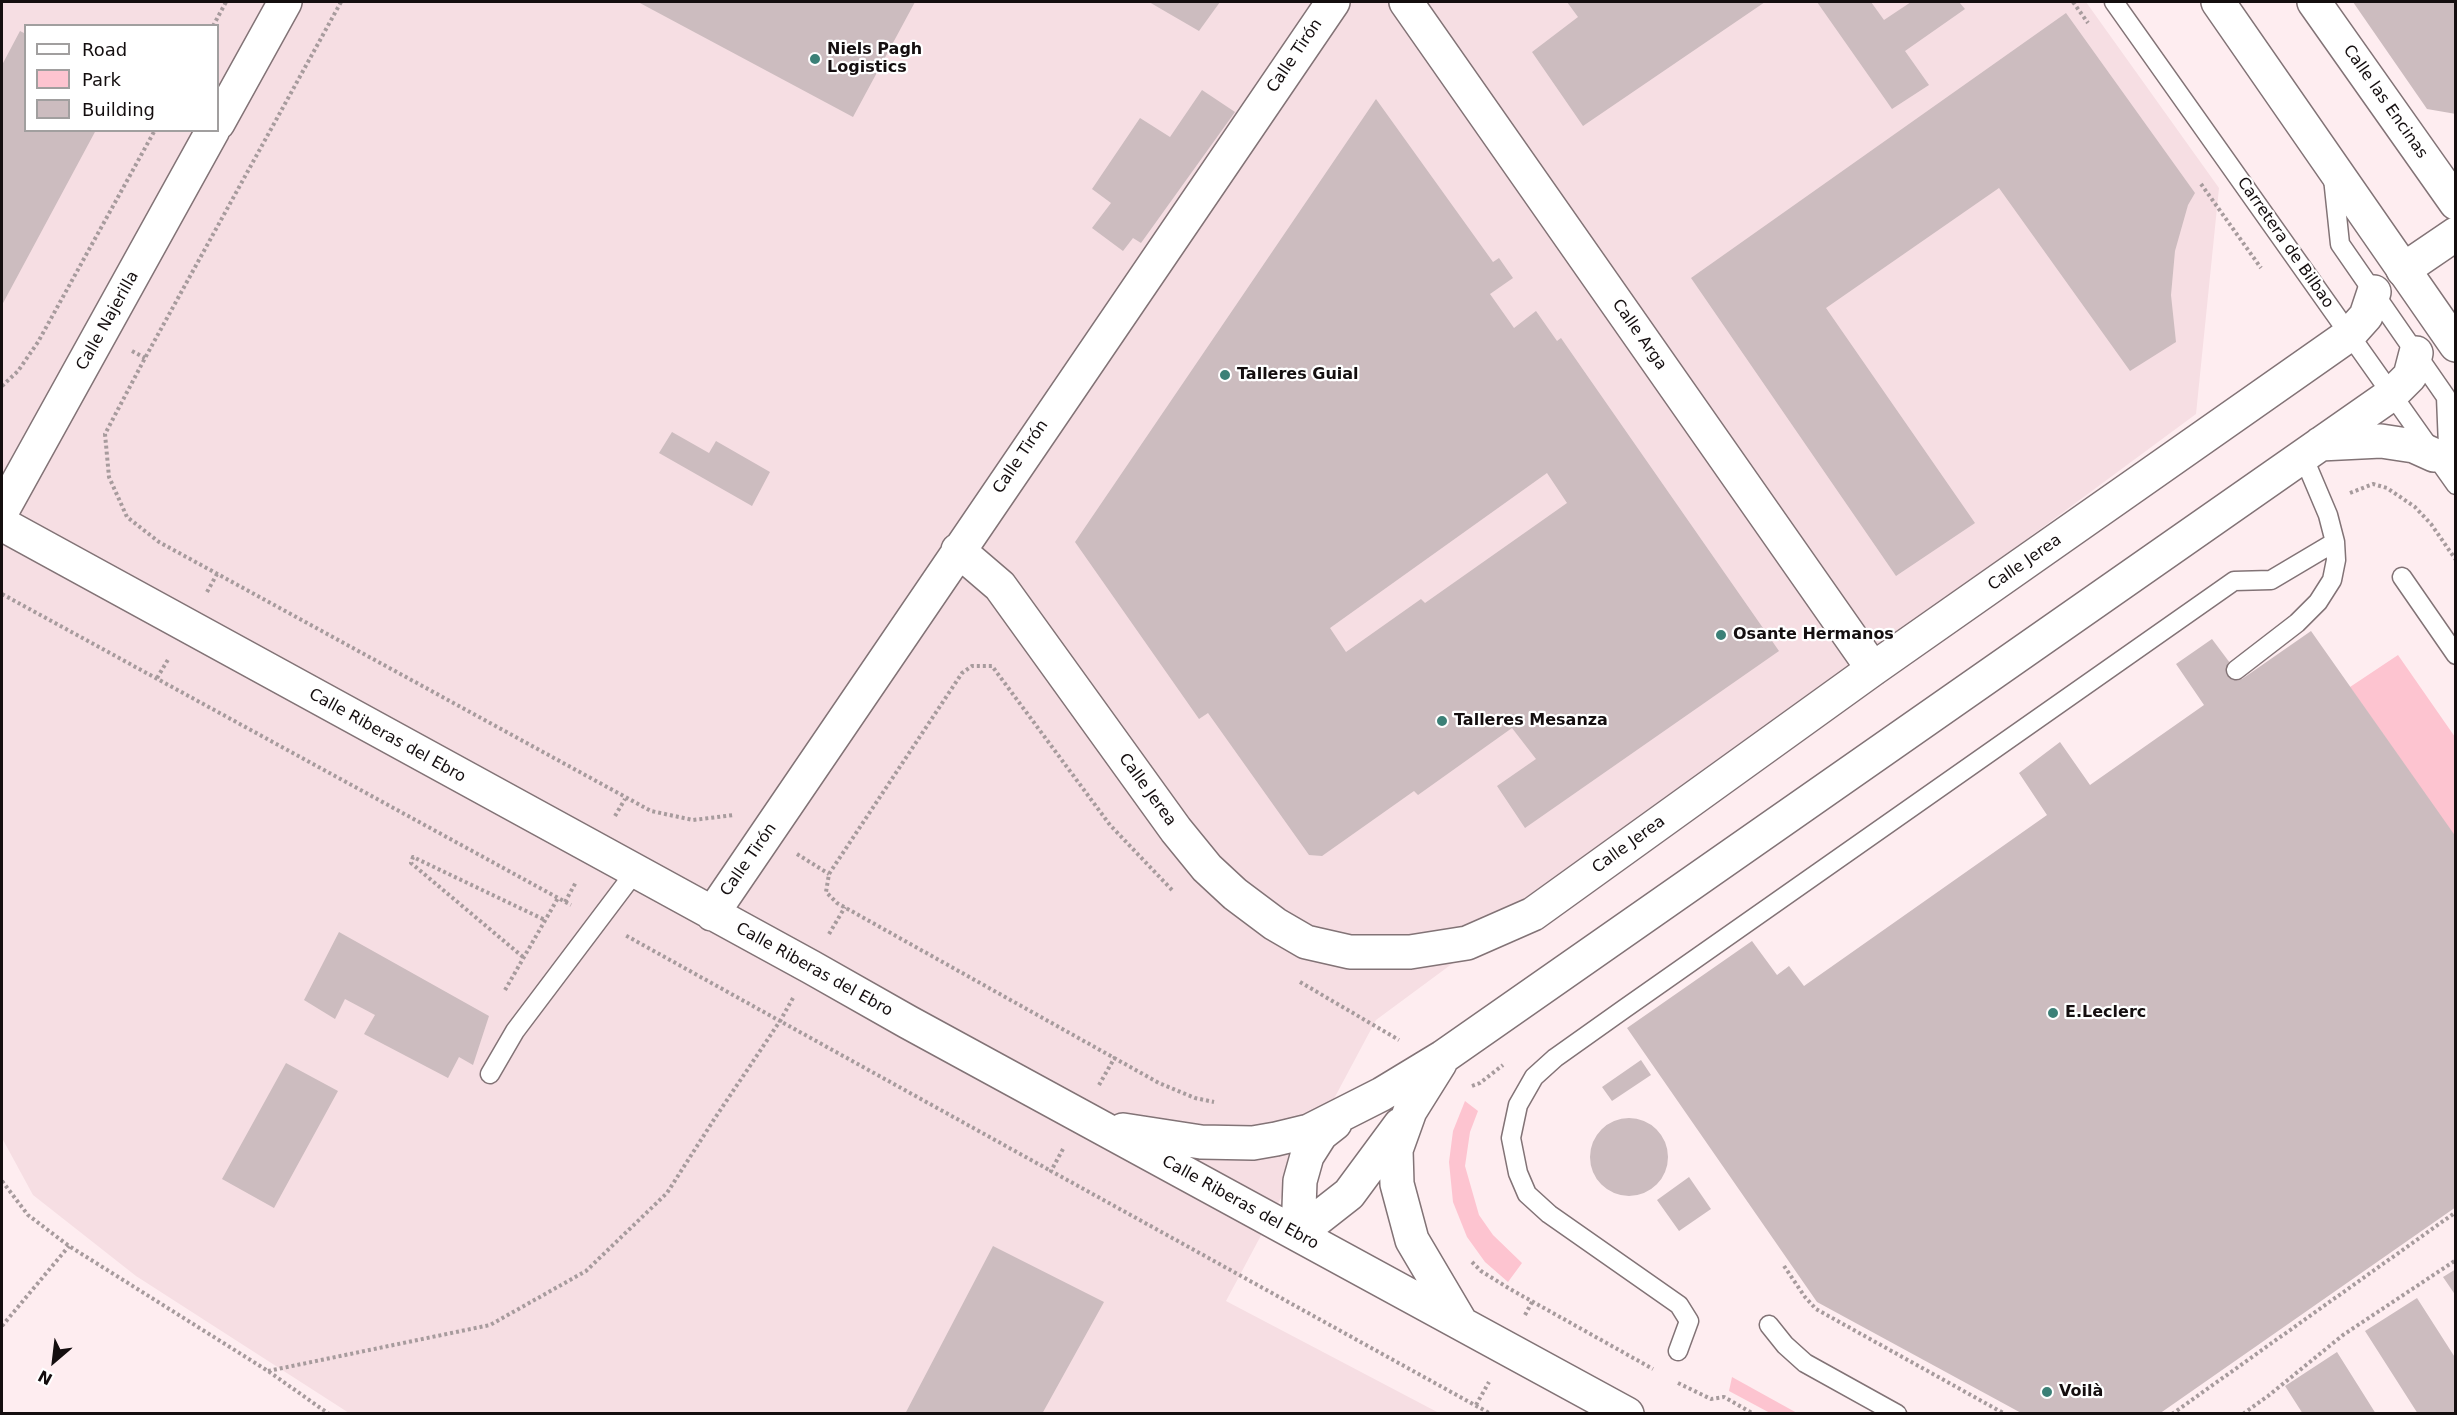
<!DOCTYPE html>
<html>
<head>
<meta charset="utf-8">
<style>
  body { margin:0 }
  #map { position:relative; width:2457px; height:1415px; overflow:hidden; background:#feedf0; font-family:"DejaVu Sans",sans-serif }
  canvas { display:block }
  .frame { position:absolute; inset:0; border:3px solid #140e0f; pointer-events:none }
  .legend { position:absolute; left:24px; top:24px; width:195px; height:108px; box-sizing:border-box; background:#fff; border:2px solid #a19f9f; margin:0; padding:8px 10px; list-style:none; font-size:18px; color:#140e0f }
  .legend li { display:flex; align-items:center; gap:12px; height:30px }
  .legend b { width:30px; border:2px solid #a19f9f }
  .north { position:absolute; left:24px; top:1331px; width:60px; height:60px; -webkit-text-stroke:4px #fff; paint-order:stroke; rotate:208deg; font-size:16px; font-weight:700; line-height:24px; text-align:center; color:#140e0f }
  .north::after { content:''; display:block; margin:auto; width:21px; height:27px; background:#140e0f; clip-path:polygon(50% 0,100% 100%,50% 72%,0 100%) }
</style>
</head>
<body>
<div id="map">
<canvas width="2457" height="1415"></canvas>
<div class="frame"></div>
<ul class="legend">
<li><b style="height:8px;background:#fff"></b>Road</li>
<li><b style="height:16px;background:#fdc4d0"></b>Park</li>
<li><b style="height:16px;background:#ccbcbf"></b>Building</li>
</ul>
<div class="north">N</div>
</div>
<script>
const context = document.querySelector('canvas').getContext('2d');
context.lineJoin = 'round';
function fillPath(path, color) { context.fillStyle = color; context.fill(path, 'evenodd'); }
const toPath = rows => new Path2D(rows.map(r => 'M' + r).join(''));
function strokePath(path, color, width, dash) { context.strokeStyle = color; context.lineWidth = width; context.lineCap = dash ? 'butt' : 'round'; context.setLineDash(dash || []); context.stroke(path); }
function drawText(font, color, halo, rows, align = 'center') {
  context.font = font + ' "DejaVu Sans",sans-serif'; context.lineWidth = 4.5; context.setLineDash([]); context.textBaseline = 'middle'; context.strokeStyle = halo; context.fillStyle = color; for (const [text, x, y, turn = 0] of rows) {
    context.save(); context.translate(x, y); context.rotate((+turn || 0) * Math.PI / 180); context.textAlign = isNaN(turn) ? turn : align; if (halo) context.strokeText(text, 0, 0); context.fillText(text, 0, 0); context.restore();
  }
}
fillPath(toPath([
  [2,2,2086,2,2219,188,2196,414,1376,1020,1226,1301,1439,1413,349,1413,136,1276,33,1195,2,1138],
  [26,26,218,26,218,130,26,130]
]), '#f6dee3');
fillPath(toPath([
  [2398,655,2455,737,2455,837,2350,687],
  [1465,1101,1478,1111,1470,1132,1465,1166,1479,1215,1493,1235,1522,1263,1508,1282,1485,1262,1467,1237,1453,1202,1449,1162,1453,1131],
  [1732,1377,1797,1413,1770,1413,1729,1391]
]), '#fdc4d0');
fillPath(toPath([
  [638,2,915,2,853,117],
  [1149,2,1220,2,1199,31],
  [1567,2,1765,2,1583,126,1532,52,1578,17],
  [1817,2,1871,2,1884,20,1911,2,1959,2,1965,9,1905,51,1929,85,1892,109],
  [2353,2,2456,2,2456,114,2427,109],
  [2066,13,2195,193,2188,205,2175,251,2171,295,2176,342,2130,371,1999,188,1826,308,1975,523,1896,576,1691,278],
  [20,31,26,34,26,130,96,130,2,305,2,65],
  [1202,90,1235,112,1141,243,1133,238,1123,251,1092,228,1111,203,1092,189,1140,118,1170,137],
  [1376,99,1493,262,1499,258,1513,278,1490,294,1514,328,1536,311,1557,341,1561,338,1779,651,1525,828,1497,786,1536,759,1512,728,1418,795,1414,791,1322,856,1309,855,1208,713,1199,719,1075,542],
  [1547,473,1567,503,1425,603,1421,599,1346,652,1330,628],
  [672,432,709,453,716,441,770,472,752,506,659,453],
  [2311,631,2456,837,2456,1207,2159,1414,2023,1414,1817,1302,1627,1028,1752,941,1777,975,1789,966,1804,986,2047,815,2019,773,2060,742,2090,785,2204,705,2176,664,2212,639,2242,679],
  [339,932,489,1016,473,1065,459,1057,448,1078,364,1034,375,1015,345,999,335,1019,304,1000],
  [1641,1060,1651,1075,1612,1101,1602,1087],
  [286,1063,338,1091,274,1208,222,1179],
  '1590 1157a39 39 0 1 1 78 0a39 39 0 1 1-78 0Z',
  [1689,1177,1711,1209,1679,1231,1657,1200],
  [993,1246,1104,1302,1042,1414,905,1414],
  [2456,1269,2456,1296,2443,1277],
  [2417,1298,2456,1359,2456,1414,2418,1414,2365,1331],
  [2337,1352,2376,1414,2303,1414,2285,1386]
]), '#ccbcbf');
const lane = toPath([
  [2114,2,2456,485],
  [2333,178,2340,244,2446,397,2449,471],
  [2402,577,2456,655],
  [2236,670,2297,623,2318,602,2332,580,2336,560,2335,542],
  [490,1074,515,1031,635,872],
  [1769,1325,1785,1345,1805,1363,1897,1414],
  [1678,1351,1689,1321,1679,1305,1549,1214,1527,1194,1518,1173,1511,1138,1518,1105,1534,1077,1555,1058,1624,1009,2234,581,2271,580,2335,542,2328,515,2303,456]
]);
const street = toPath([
  [1406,2,1873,669],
  [2314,2,2456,203],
  [218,123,285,2],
  [2403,270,2456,234],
  [2320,444,2381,441,2414,446,2434,455],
  [2,511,213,130],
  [2,524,811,967,908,1022,1627,1414],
  [958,550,1000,586,1176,830,1207,868,1235,894,1275,924,1306,942,1350,952,1410,952,1467,943,1533,914,1873,669,2349,335,2366,316,2374,292],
  [712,914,1333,2],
  [1440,1063,1410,1111,1396,1150,1397,1184,1412,1240,1461,1323],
  [1123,1130,1201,1142,1253,1143,1276,1139,1309,1131,1382,1094,1443,1057,2392,394,2410,376,2416,353],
  [1298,1234,1349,1194,1400,1125],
  [1298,1234,1300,1181,1307,1156,1321,1134,1335,1123]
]);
const secondary = toPath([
  [2218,2,2456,345]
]);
strokePath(lane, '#827376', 21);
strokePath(street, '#827376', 36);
strokePath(secondary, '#827376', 36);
strokePath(toPath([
  [341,2,145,358,105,434,109,477,127,517,159,542,651,811,693,820,734,815],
  [2073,2,2088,23],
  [213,26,226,2],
  [2201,184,2261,268],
  [132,351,145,358],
  [2,386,18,371,38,342,155,130],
  [2350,493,2373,484,2387,488,2415,507,2431,524,2456,560],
  [207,592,217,574],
  [2,594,571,905],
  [157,678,169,658],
  [615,816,625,799],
  [797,854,829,874],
  [1172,890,1110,825,992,666,972,666,962,673,829,874,826,892,837,903,1159,1083,1195,1098,1214,1102],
  [565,902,576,882],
  [829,934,845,907],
  [523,957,411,863,413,857,545,920],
  [1300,982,1399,1040],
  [505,990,558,898],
  [793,998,780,1021,1051,1171],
  [1099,1085,1115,1057],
  [1472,1086,1480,1083,1503,1065],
  [1063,1149,1051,1171,1491,1414],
  [2,1181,28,1215,69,1246,268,1371,329,1414],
  [1472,1262,1481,1271,1510,1289,1653,1369],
  [1784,1266,1805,1297,1816,1309,2005,1414],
  [1525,1315,1532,1302],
  [2,1326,69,1246],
  [268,1371,490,1325,586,1271,667,1193,715,1118,780,1021,625,935],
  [1678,1383,1711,1399,1724,1397,1754,1414],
  [1476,1405,1489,1382],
  [2172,1414,2456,1212],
  [2243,1414,2268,1396,2343,1335,2456,1260]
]), '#a79b9d', 4, [3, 3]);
strokePath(lane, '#fff', 18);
strokePath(street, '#fff', 33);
strokePath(secondary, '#fff', 33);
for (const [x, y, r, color] of [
  [815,59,6,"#3b8077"],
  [1225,375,6,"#3b8077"],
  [1721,635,6,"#3b8077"],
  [1442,721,6,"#3b8077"],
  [2053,1013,6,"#3b8077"],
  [2047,1392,6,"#3b8077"]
]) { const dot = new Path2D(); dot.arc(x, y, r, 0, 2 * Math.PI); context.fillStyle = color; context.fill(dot); strokePath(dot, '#fff', 2); }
drawText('bold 16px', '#140e0f', '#fff', [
  ["Niels Pagh",827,50],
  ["Logistics",827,68],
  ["Talleres Guial",1237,375],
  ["Osante Hermanos",1733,635],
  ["Talleres Mesanza",1454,721],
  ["E.Leclerc",2065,1013],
  ["Voilà",2059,1392]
], 'left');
drawText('16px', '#140e0f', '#fff', [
  ["Calle Tirón",1295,56,-56],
  ["Calle las Encinas",2385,102,55],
  ["Carretera de Bilbao",2285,243,55],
  ["Calle Najerilla",108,321,-61],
  ["Calle Arga",1639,335,55],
  ["Calle Tirón",1021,457,-56],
  ["Calle Jerea",2025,563,-35],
  ["Calle Riberas del Ebro",387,736,29],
  ["Calle Jerea",1147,790,54],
  ["Calle Jerea",1629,845,-36],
  ["Calle Tirón",749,860,-55],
  ["Calle Riberas del Ebro",814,970,29],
  ["Calle Riberas del Ebro",1240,1203,29]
]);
</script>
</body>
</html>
